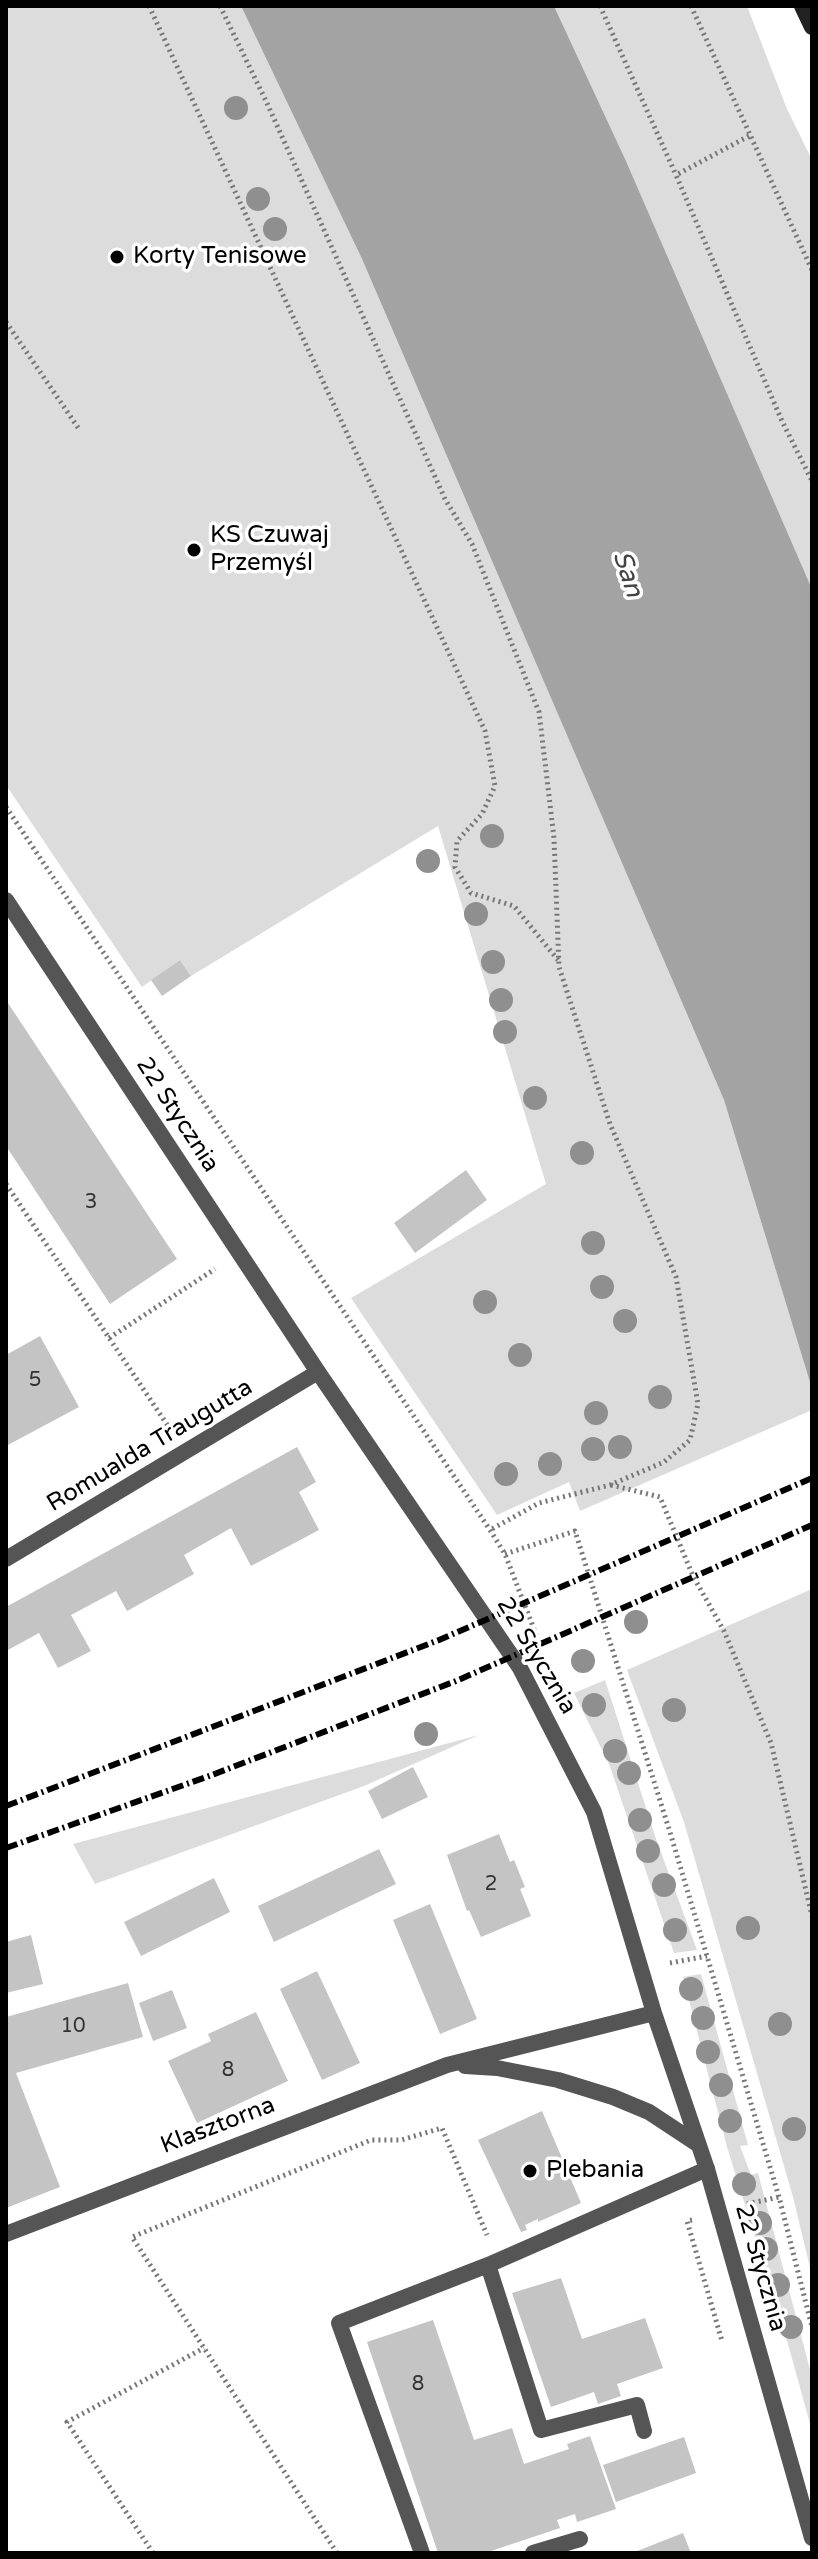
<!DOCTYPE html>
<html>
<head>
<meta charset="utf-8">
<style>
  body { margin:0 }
  #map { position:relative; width:818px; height:2559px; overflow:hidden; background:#fff; font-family:"Varela Round",sans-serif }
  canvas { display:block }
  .frame { position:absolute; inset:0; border:8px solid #000; pointer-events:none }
</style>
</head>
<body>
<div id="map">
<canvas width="818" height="2559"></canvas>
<div class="frame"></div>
</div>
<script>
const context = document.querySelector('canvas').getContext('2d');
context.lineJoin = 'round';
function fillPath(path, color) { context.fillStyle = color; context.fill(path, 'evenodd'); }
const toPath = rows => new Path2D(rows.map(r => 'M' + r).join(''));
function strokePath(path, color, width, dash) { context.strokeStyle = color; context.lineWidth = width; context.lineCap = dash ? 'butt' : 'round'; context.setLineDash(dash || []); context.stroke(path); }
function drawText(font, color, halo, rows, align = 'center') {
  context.font = font + ' "Varela Round",sans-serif'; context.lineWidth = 7; context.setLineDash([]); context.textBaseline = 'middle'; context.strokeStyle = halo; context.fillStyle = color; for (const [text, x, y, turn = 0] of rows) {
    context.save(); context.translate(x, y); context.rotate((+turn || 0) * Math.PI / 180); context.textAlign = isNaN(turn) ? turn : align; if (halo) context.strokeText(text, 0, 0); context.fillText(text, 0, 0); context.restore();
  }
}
fillPath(toPath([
  [6,6,241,6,362,259,724,1100,812,1389,812,1410,580,1511,569,1482,497,1515,351,1298,546,1184,438,826,191,976,180,960,142,987,6,785],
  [554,6,747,6,787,109,812,160,812,589,626,161],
  [812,1589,812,2276,793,2197,684,1822,627,1670],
  [605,1680,655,1836,697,1950,674,1953,609,1764,574,1693],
  [479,1735,364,1786,95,1884,73,1844],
  [701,1974,748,2145,740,2146,751,2175,758,2173,812,2377,812,2431,788,2344,727,2147,683,1977]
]), '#dcdcdc');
fillPath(toPath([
  [241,6,554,6,626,161,812,589,812,1389,724,1100,362,259]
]), '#a3a3a3');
fillPath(toPath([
  [180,960,191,976,162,996,151,980],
  [6,1000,177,1259,110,1304,6,1146],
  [466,1170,487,1200,415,1253,394,1223],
  [40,1336,79,1407,6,1446,6,1355],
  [297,1447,316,1482,299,1492,319,1530,251,1566,231,1528,184,1555,194,1574,127,1611,116,1591,71,1615,91,1651,58,1668,39,1633,6,1651,6,1607],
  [413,1767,428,1797,382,1819,368,1791],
  [499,1834,510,1862,514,1860,525,1887,520,1889,531,1916,481,1937,469,1910,467,1911,447,1855],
  [379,1849,396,1884,274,1942,258,1906],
  [214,1878,230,1912,141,1956,124,1922],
  [430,1904,477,2019,440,2034,393,1920],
  [31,1935,43,1984,6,1993,6,1942],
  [317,1971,360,2063,322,2080,280,1989],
  [128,1983,143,2037,16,2073,60,2187,6,2208,6,2017],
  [172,1990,187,2028,153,2041,139,2003],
  [256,2012,288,2081,197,2123,168,2061,211,2041,208,2034],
  [542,2111,581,2203,538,2222,538,2219,525,2225,527,2230,521,2232,478,2140],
  [561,2278,582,2339,645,2318,663,2368,617,2384,621,2396,598,2404,594,2392,551,2407,512,2293],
  [433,2320,474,2440,512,2428,524,2464,569,2449,567,2444,590,2436,616,2509,577,2522,575,2514,557,2520,560,2528,485,2553,438,2553,367,2342],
  [684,2437,696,2473,616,2502,603,2465],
  [683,2533,691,2553,632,2553]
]), '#c4c4c4');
strokePath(toPath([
  [149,6,485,731,495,786,482,814,457,841,455,867,471,893,514,906,558,960],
  [220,6,266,101,445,499,472,544,539,712,554,838,559,967,610,1124,676,1277,698,1404,690,1440,664,1462,610,1485,539,1503,490,1530],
  [600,6,676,175],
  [691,6,812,270],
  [749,136,676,175,782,421,812,481],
  [6,322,79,429],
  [6,807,490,1530,505,1554,537,1637],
  [6,1184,170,1429],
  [109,1338,215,1269],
  [611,1485,660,1497,693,1576,724,1631,771,1743,812,1916],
  [505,1554,575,1531,669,1829,779,2197,812,2327],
  [670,1963,707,1956],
  [747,2204,779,2197],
  [692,2220,687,2221,722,2341],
  [153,2553,67,2422,204,2348],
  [337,2553,132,2237,371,2140,401,2140,442,2128,487,2235]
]), '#777', 5, [2, 4]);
strokePath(toPath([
  [6,1559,318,1372],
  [644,2431,637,2405,541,2430,488,2265,707,2169],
  [422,2553,339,2323,488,2265],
  [533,2553,580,2539]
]), '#555', 16);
strokePath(toPath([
  [6,900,318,1372,520,1668,594,1812,654,2013,707,2169,812,2538],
  [465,2066,497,2068,558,2080,613,2097,649,2112,699,2145],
  [6,2234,447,2065,654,2013]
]), '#555', 16);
strokePath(toPath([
  [802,6,812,27]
]), '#222', 16);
strokePath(toPath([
  [6,1806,439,1640,812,1478],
  [6,1848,212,1775,456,1681,812,1525]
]), '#000', 6, [12, 4, 2, 4]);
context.fillStyle = '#8f8f8f';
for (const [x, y] of [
  [236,108],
  [258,199],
  [275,229],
  [492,836],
  [428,861],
  [476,914],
  [493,962],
  [501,1000],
  [505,1032],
  [535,1098],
  [582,1153],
  [593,1243],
  [602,1287],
  [485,1302],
  [625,1321],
  [520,1355],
  [660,1397],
  [596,1413],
  [620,1447],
  [593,1449],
  [550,1464],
  [506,1474],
  [636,1622],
  [583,1661],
  [594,1705],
  [674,1710],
  [426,1734],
  [615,1751],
  [629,1773],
  [640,1820],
  [648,1851],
  [664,1885],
  [748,1928],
  [675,1930],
  [691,1989],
  [703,2018],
  [780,2024],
  [708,2052],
  [721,2085],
  [730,2121],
  [794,2129],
  [744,2184],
  [760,2223],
  [766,2249],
  [778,2285],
  [791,2327]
]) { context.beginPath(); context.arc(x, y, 12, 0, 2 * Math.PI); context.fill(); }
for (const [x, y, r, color] of [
  [117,257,8,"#000"],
  [194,550,8,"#000"],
  [530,2171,8,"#000"]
]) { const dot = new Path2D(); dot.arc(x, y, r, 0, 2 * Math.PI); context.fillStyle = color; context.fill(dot); strokePath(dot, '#fff', 3); }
drawText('20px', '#313131', null, [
  ["3",91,1203],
  ["5",35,1381],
  ["2",491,1885],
  ["10",73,2027],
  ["8",228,2071],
  ["8",418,2385]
]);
drawText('24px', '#000', '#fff', [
  ["Korty Tenisowe",133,257],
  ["KS Czuwaj",210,536],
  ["Przemyśl",210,564],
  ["Plebania",546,2171]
], 'left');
drawText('24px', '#000', '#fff', [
  ["22 Stycznia",177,1115,57],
  ["Romualda Traugutta",150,1446,-31],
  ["22 Stycznia",536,1656,59],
  ["Klasztorna",218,2126,-21],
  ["22 Stycznia",760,2268,74]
]);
drawText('italic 26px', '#444', '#fff', [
  ["San",627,574,72]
]);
</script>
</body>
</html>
